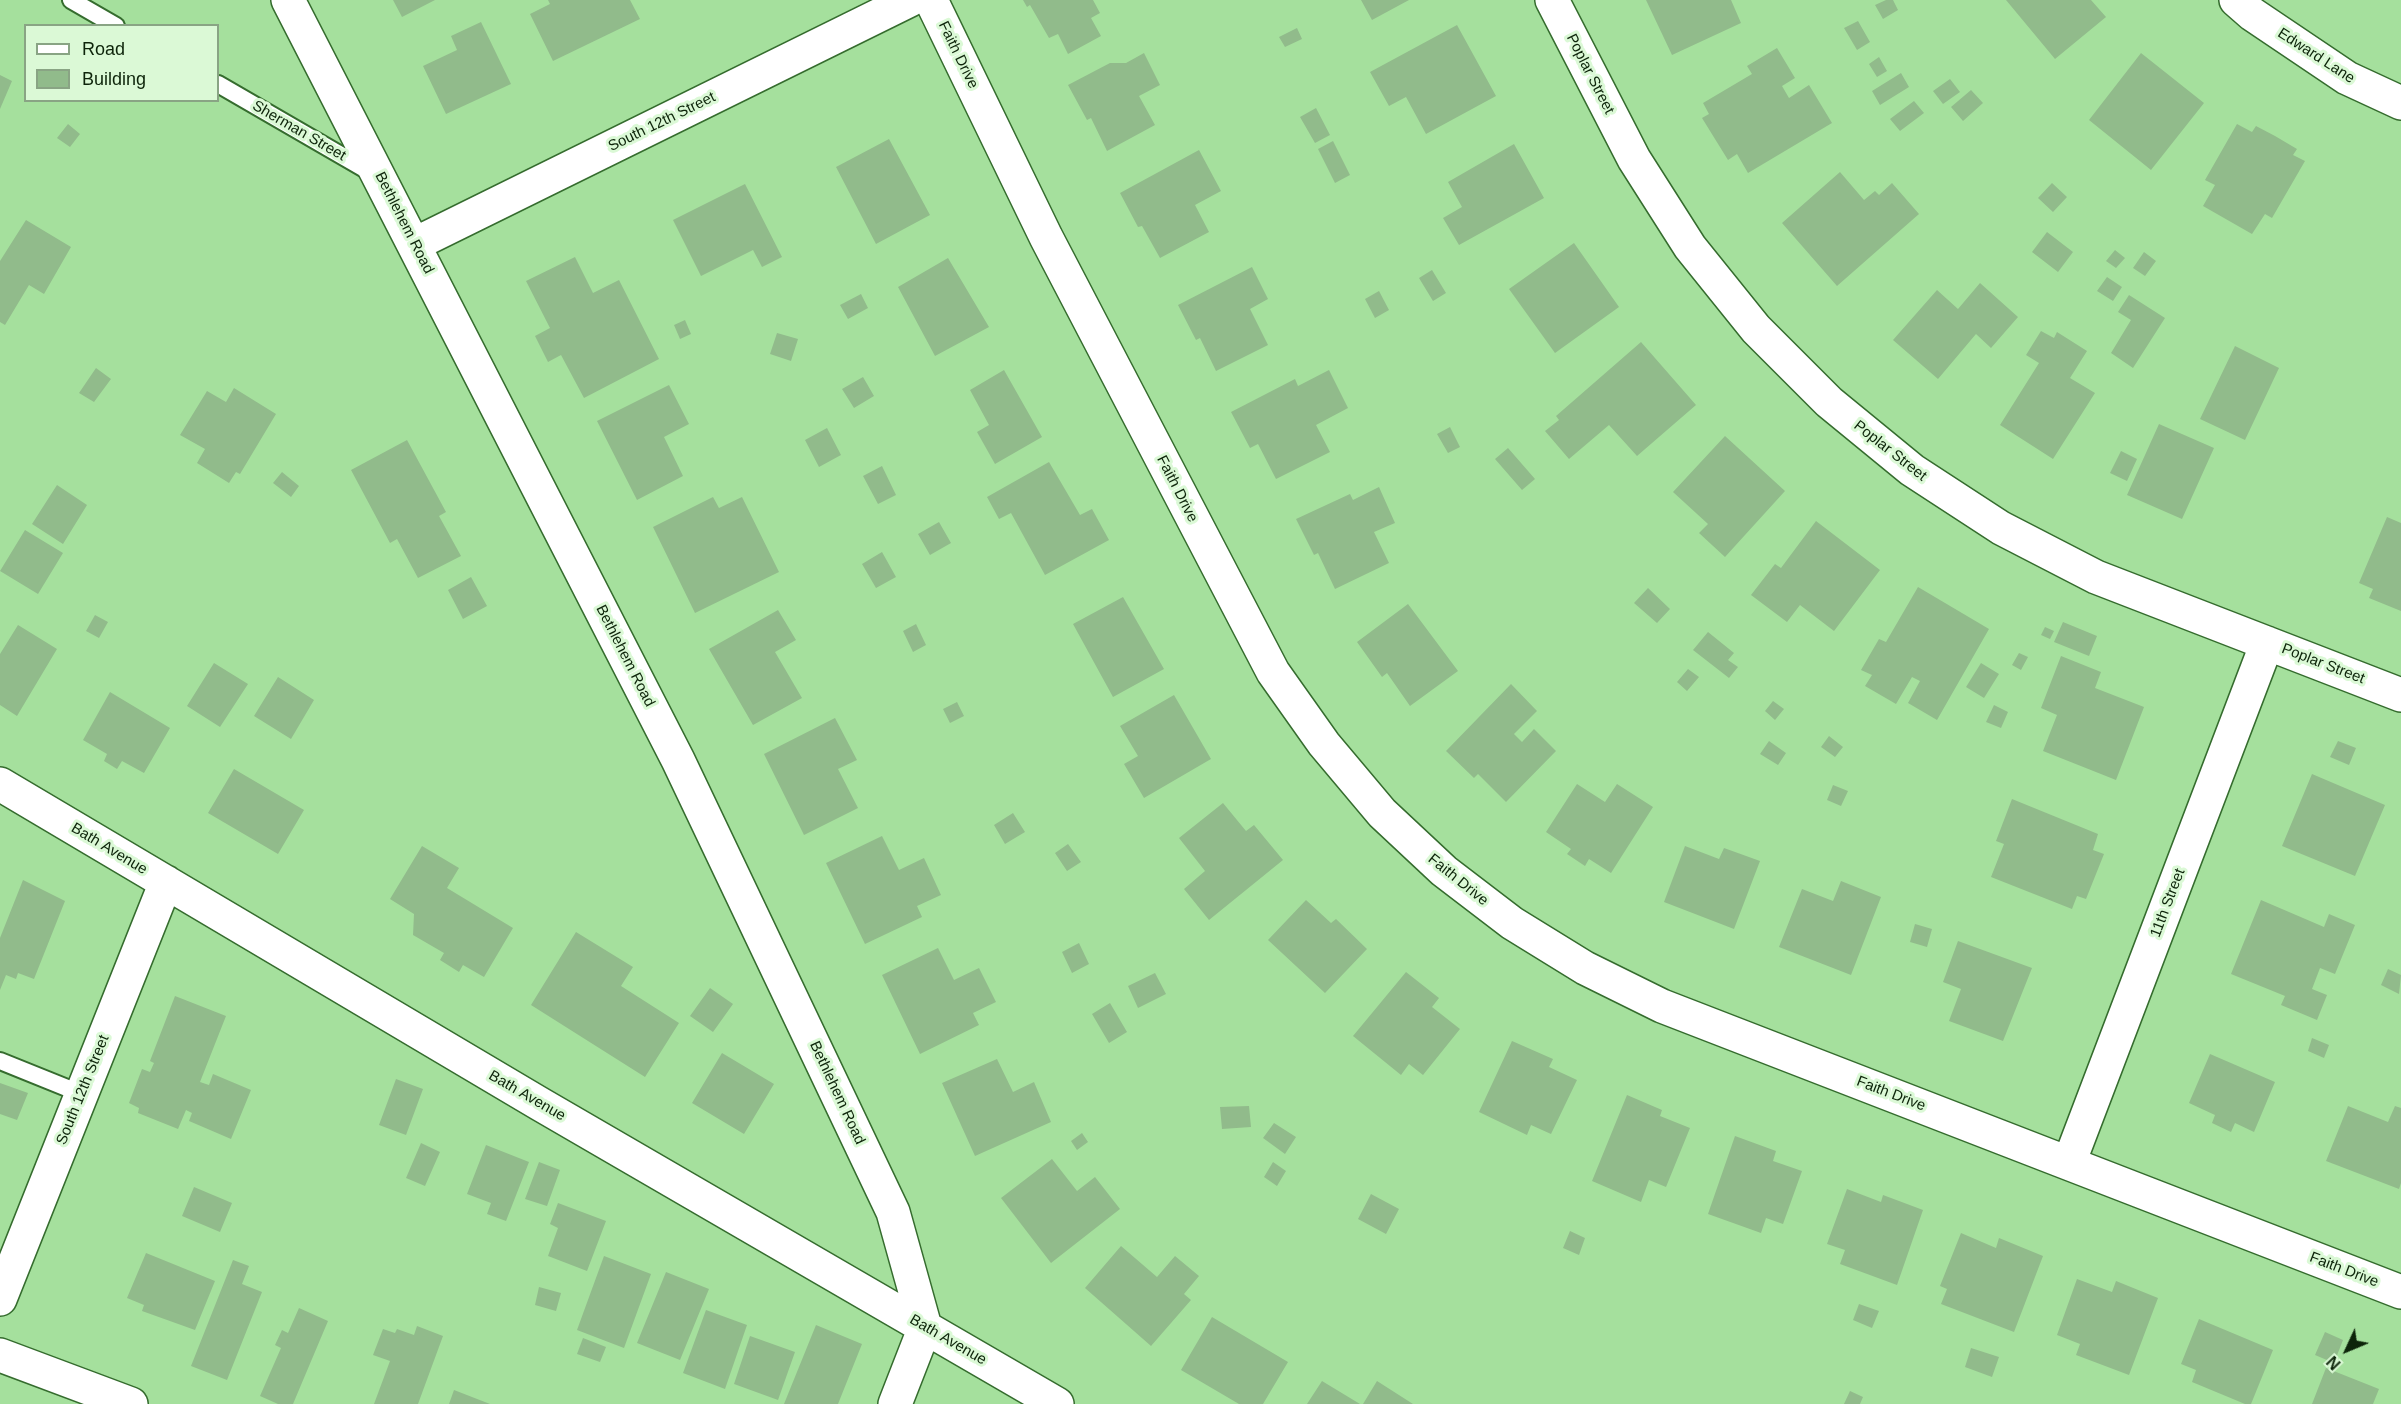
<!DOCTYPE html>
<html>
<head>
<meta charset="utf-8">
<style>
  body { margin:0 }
  #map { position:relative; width:2401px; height:1404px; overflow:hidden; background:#a5e09d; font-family:Arial,sans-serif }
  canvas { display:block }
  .legend { position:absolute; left:24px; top:24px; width:195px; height:78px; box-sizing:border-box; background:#dbf9d6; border:2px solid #89a484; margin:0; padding:8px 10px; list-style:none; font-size:18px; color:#0d240a }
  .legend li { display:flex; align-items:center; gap:12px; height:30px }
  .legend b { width:30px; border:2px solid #89a484 }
  .north { position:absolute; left:2317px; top:1320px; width:60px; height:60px; -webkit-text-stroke:4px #dbf9d6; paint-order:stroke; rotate:226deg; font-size:16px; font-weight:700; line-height:24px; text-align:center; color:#0d240a }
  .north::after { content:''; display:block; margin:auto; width:21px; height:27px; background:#0d240a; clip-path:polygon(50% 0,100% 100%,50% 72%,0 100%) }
</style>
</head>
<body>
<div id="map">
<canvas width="2401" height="1404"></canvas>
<ul class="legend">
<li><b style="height:8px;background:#fff"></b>Road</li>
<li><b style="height:16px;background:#91bb8b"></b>Building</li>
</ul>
<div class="north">N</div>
</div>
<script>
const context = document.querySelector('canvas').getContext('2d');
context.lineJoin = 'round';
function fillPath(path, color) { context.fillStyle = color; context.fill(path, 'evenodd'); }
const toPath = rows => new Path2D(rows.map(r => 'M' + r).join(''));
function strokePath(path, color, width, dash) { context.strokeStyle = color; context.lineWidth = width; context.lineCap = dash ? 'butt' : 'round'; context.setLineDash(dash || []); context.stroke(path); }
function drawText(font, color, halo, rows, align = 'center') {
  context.font = font + ' Arial,sans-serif'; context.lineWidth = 6; context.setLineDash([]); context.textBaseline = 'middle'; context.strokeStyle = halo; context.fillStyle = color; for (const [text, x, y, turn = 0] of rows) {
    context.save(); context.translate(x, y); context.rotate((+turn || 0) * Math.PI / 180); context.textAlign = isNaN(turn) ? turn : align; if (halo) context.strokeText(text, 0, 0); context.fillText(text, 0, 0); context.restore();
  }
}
fillPath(toPath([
  [393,0,435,0,402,17],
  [548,0,630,0,640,19,553,61,530,14,550,4],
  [1023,0,1093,0,1100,13,1091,18,1101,36,1068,54,1058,34,1049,38,1030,5,1027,7],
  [1361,0,1409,0,1372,20],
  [1646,0,1731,0,1741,23,1672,55],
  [1886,0,1893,0,1898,10,1883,19,1875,5],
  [2006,0,2091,0,2106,17,2055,59],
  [1858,21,1870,42,1857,50,1844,28],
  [481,22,511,84,446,114,423,66,457,50,451,36],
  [1457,25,1496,96,1426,134,1406,97,1389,106,1370,72],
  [1297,28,1302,39,1285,47,1279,37],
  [1777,48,1795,78,1782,86,1789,98,1809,85,1832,123,1748,173,1737,154,1728,160,1702,118,1709,114,1703,103,1752,74,1747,66],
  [1144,53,1160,85,1139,96,1155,125,1107,151,1091,118,1087,120,1068,85,1110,63,1126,63],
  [2141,53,2204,103,2151,170,2089,120],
  [1879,57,1887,71,1877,77,1869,64],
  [1901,73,1909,87,1880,105,1872,91],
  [0,75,12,81,0,109],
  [1950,79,1960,92,1943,104,1933,91],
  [1971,90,1983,103,1963,121,1951,107],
  [1914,101,1924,113,1900,131,1890,119],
  [1316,108,1330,135,1315,143,1300,117],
  [68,124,80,134,70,147,57,138],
  [2237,124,2252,132,2256,126,2275,136,2297,149,2293,155,2305,161,2272,218,2265,214,2252,234,2203,206,2215,185,2205,180],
  [889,139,930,215,876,244,836,167],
  [1333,141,1350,175,1335,183,1318,149],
  [1514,144,1544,198,1459,245,1443,218,1462,207,1448,182],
  [1199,150,1221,191,1195,205,1209,232,1160,258,1142,226,1138,227,1120,193],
  [1840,172,1864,200,1875,191,1879,195,1892,183,1919,214,1837,286,1782,223],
  [2052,183,2067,197,2053,212,2038,198],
  [745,184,782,257,762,267,753,250,701,276,673,220],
  [26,220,71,247,44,294,29,285,5,325,0,322,0,261],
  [2047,232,2073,252,2058,272,2032,252],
  [1574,243,1619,307,1555,353,1509,289],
  [2115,250,2125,258,2116,268,2106,261],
  [2144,252,2156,261,2145,276,2133,268],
  [575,257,593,293,619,280,659,359,584,398,561,355,548,362,535,336,550,328,526,281],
  [948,258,989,327,935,356,898,287],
  [1252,267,1268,299,1250,309,1268,345,1216,371,1200,338,1196,340,1178,305],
  [1432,270,1446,293,1433,301,1419,278],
  [2107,277,2122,287,2113,301,2097,291],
  [1980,283,2018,317,1991,348,1976,334,1938,379,1893,340,1937,290,1958,309],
  [1379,291,1389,310,1375,318,1365,299],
  [861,294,868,308,848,319,840,305],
  [2129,295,2165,318,2133,368,2111,353,2131,320,2118,312],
  [685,320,691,334,680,339,674,325],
  [2041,331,2054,338,2057,332,2087,351,2070,378,2095,393,2053,459,2000,425,2039,363,2026,355],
  [777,333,798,339,791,361,770,354],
  [1641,342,1696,405,1637,456,1609,425,1569,459,1545,431,1559,420,1556,416],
  [2235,346,2279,368,2245,440,2200,419],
  [96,368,111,379,94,402,79,393],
  [1004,370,1042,437,995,464,977,432,989,425,970,390],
  [1329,370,1348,408,1316,425,1330,452,1276,479,1258,444,1250,448,1231,412,1295,379,1298,386],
  [863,377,874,396,854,408,842,389],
  [669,385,689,424,664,437,683,476,637,500,597,421],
  [234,388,276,414,240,474,236,472,229,483,197,463,205,449,180,435,207,391,226,402],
  [2159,424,2214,448,2182,519,2127,495],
  [1450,427,1460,447,1448,453,1437,434],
  [827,428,841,455,819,467,805,440],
  [1725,436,1785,491,1725,557,1699,533,1708,524,1673,492],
  [407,440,446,512,439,516,461,556,418,578,397,539,390,543,351,470],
  [1508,448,1535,479,1522,490,1495,459],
  [2121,451,2137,459,2127,481,2110,473],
  [1049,462,1080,515,1092,509,1109,540,1045,575,1011,513,999,519,987,497],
  [882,466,896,495,878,504,863,476],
  [282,472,299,486,291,497,273,483],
  [57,485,87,505,63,544,32,524],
  [1379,487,1395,523,1374,532,1389,563,1335,589,1318,553,1314,555,1296,519,1350,494,1353,500],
  [713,497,719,508,742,497,779,572,695,613,653,527],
  [2387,517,2401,523,2401,611,2369,598,2373,589,2359,583],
  [1816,521,1880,570,1834,631,1800,605,1787,622,1751,595,1775,564,1781,568],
  [939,522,951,543,930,555,918,534],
  [25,530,63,553,38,594,0,571],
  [882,552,896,577,876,588,862,564],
  [471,577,487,606,463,619,448,590],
  [1918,587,1989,629,1937,720,1908,703,1920,681,1912,677,1896,704,1865,686,1872,675,1861,670,1879,639,1886,642],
  [1648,588,1670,609,1657,623,1634,603],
  [1123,597,1164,669,1113,697,1073,624],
  [1408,604,1458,671,1410,706,1387,673,1382,677,1357,642],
  [778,610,796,640,775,652,802,698,753,725,709,649],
  [95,615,108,622,99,638,86,631],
  [2063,622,2097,636,2089,656,2054,642],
  [916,624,926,645,913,652,903,631],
  [18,625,57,649,17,716,0,705,0,654],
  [2045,627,2054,631,2050,639,2041,635],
  [1708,632,1734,653,1728,660,1738,667,1729,678,1693,650],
  [2019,653,2028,657,2021,670,2012,665],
  [2061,656,2101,672,2095,688,2144,707,2116,780,2043,751,2057,715,2041,708],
  [214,663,248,684,220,727,187,706],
  [1981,663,1999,674,1984,698,1966,687],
  [1688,669,1699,677,1687,691,1677,682],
  [278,677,314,700,291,739,254,716],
  [1511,684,1537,711,1514,734,1522,742,1534,729,1556,751,1506,802,1478,774,1474,778,1446,751],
  [110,692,170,728,144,773,122,761,117,769,104,761,107,754,83,740],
  [1174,695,1211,759,1144,798,1124,764,1138,756,1120,726],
  [1773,701,1784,709,1775,720,1765,711],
  [957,702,964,716,950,723,943,709],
  [1994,705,2008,712,2001,728,1986,722],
  [835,718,857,760,838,769,858,808,804,835,764,754],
  [1829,736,1843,747,1835,757,1821,747],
  [1769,741,1786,753,1778,765,1760,754],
  [2338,741,2356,748,2349,765,2330,757],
  [234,769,304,810,278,854,208,813],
  [2312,774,2385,805,2355,876,2282,846],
  [1577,784,1605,802,1617,784,1653,807,1611,873,1589,859,1585,866,1567,854,1571,849,1546,832],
  [1833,785,1848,791,1841,806,1827,800],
  [2012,799,2098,834,2093,850,2104,854,2086,899,2077,896,2072,909,1991,877,2004,844,1996,841],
  [1223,803,1246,831,1254,825,1283,860,1209,920,1184,889,1205,871,1179,838],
  [1013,813,1025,832,1005,844,994,825],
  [882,836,899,870,924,858,941,895,917,906,922,917,865,944,826,863],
  [1068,844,1081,862,1067,871,1055,853],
  [422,846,459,868,447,888,513,928,484,977,463,965,459,972,440,960,444,953,413,935,414,914,390,899],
  [1685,846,1719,859,1724,848,1760,861,1734,929,1664,902],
  [23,880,65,901,34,979,18,973,16,979,6,975,0,990,0,938],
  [1841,881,1881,897,1851,975,1779,947,1802,889,1833,901],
  [1306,900,1331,923,1336,919,1367,949,1325,993,1268,940],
  [2261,900,2324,927,2329,914,2355,925,2335,974,2320,968,2312,989,2327,995,2317,1020,2281,1005,2285,996,2231,974],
  [1915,924,1932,929,1927,947,1910,942],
  [576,932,633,967,621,986,679,1023,645,1077,531,1005],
  [1958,941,2032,968,2003,1041,1949,1021,1961,989,1943,982],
  [1079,943,1089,964,1072,973,1062,952],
  [938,948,954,980,979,968,996,1002,973,1013,979,1025,920,1054,882,975],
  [2388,969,2401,975,2399,994,2381,985],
  [1406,972,1439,998,1432,1007,1460,1029,1423,1075,1409,1064,1401,1075,1353,1036],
  [1155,973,1166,994,1138,1008,1128,986],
  [710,988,733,1004,713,1032,690,1016],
  [175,996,226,1016,200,1082,209,1085,213,1074,251,1090,231,1139,189,1121,192,1113,186,1110,178,1129,138,1113,139,1108,129,1103,142,1069,150,1072,154,1063,150,1061],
  [1110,1003,1127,1032,1109,1043,1092,1014],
  [2312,1038,2329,1045,2324,1058,2308,1051],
  [1512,1041,1553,1059,1549,1067,1577,1080,1551,1134,1531,1125,1527,1135,1479,1112],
  [722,1053,774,1084,744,1134,692,1103],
  [2210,1054,2275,1082,2254,1132,2235,1123,2231,1132,2212,1123,2215,1115,2189,1103],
  [997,1059,1013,1092,1034,1082,1051,1122,975,1156,942,1083],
  [396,1079,423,1089,406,1135,379,1125],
  [0,1083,28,1093,17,1120,0,1114],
  [1627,1095,1662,1110,1660,1116,1690,1128,1666,1187,1649,1180,1641,1202,1592,1181],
  [1249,1106,1251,1127,1222,1129,1220,1107],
  [2348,1106,2388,1122,2395,1106,2401,1108,2401,1183,2399,1189,2326,1161],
  [1274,1123,1296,1137,1285,1154,1263,1138],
  [1082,1133,1088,1142,1077,1150,1071,1141],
  [1735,1136,1776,1151,1773,1161,1802,1171,1783,1224,1766,1218,1761,1233,1708,1214],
  [421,1143,440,1152,425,1186,406,1178],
  [486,1145,529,1162,506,1221,487,1214,491,1203,467,1194],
  [1052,1159,1077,1191,1095,1177,1120,1209,1051,1263,1001,1198],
  [539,1162,560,1170,547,1206,525,1199],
  [1273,1162,1286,1171,1277,1186,1264,1177],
  [194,1187,232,1203,220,1232,182,1216],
  [1847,1189,1881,1202,1883,1195,1923,1210,1897,1285,1840,1264,1845,1250,1827,1244],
  [1371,1194,1399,1209,1386,1234,1358,1219],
  [558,1203,606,1221,587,1271,548,1256,558,1228,550,1224],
  [1570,1231,1585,1238,1579,1255,1563,1248],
  [1961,1233,1996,1248,1999,1238,2043,1256,2014,1332,1941,1304,1947,1289,1940,1286],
  [1121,1246,1157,1277,1175,1256,1199,1276,1184,1294,1191,1300,1151,1346,1085,1288],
  [146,1253,215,1281,195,1330,142,1311,144,1305,127,1298],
  [604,1256,651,1274,624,1348,577,1330],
  [233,1260,249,1266,242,1284,262,1292,227,1380,191,1366],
  [666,1272,709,1289,680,1360,637,1343],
  [2077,1279,2112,1292,2116,1281,2158,1298,2129,1375,2076,1355,2080,1344,2057,1335],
  [539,1287,561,1293,556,1311,535,1305],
  [1859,1304,1879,1311,1872,1328,1853,1320],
  [299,1308,328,1321,293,1404,278,1404,260,1396,281,1348,275,1345,282,1330,288,1333],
  [706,1310,747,1325,725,1389,683,1373],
  [1212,1317,1288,1362,1263,1404,1239,1404,1181,1370],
  [2199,1319,2273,1350,2251,1404,2245,1404,2192,1382,2196,1370,2181,1364],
  [816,1325,862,1344,838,1404,784,1404],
  [417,1326,443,1336,418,1404,374,1404,390,1361,373,1355,383,1329,395,1333,397,1329,414,1335],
  [2325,1332,2343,1340,2334,1363,2315,1355],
  [750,1336,795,1352,778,1400,734,1384],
  [583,1338,606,1347,600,1362,577,1354],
  [1971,1348,1999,1357,1992,1377,1965,1367],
  [2326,1368,2379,1389,2373,1404,2312,1404],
  [1322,1381,1360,1404,1307,1404],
  [1377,1381,1413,1404,1363,1404],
  [454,1390,490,1404,449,1404],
  [1850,1391,1863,1397,1860,1404,1844,1404]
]), '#91bb8b');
const service = toPath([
  [71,0,116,26],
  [218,84,370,172],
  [0,1061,82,1094]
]);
const minor = toPath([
  [288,0,678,760,893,1212,925,1327,895,1404],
  [931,0,1046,237,1273,672,1324,744,1382,813,1444,871,1512,923,1585,968,1662,1006,2401,1292],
  [1552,0,1634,159,1690,247,1756,329,1829,402,1912,470,2001,528,2096,577,2401,695],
  [2236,0,2252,14,2347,78,2401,103],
  [415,244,910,0],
  [0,784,540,1104,1057,1404],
  [2069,1163,2267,643],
  [0,1299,166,882]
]);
const secondary = toPath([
  [0,1355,131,1404]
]);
strokePath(service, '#356c2e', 20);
strokePath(minor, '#356c2e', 36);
strokePath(secondary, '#356c2e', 36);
strokePath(service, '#fff', 16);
strokePath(minor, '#fff', 33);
strokePath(secondary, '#fff', 33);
drawText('15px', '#0d240a', '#dbf9d6', [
  ["Faith Drive",958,55,64],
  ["Edward Lane",2316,56,33],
  ["Poplar Street",1590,74,63],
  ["South 12th Street",662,122,-26],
  ["Sherman Street",299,131,30],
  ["Bethlehem Road",404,223,63],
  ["Poplar Street",1890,451,38],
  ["Faith Drive",1177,489,63],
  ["Bethlehem Road",625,656,63],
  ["Poplar Street",2323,664,21],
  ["Bath Avenue",109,849,31],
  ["Faith Drive",1458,880,39],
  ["11th Street",2168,903,-69],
  ["South 12th Street",83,1090,-68],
  ["Bethlehem Road",837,1093,65],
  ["Faith Drive",1891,1094,21],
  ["Bath Avenue",527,1096,30],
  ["Faith Drive",2344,1270,21],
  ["Bath Avenue",948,1340,30]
]);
</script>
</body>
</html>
